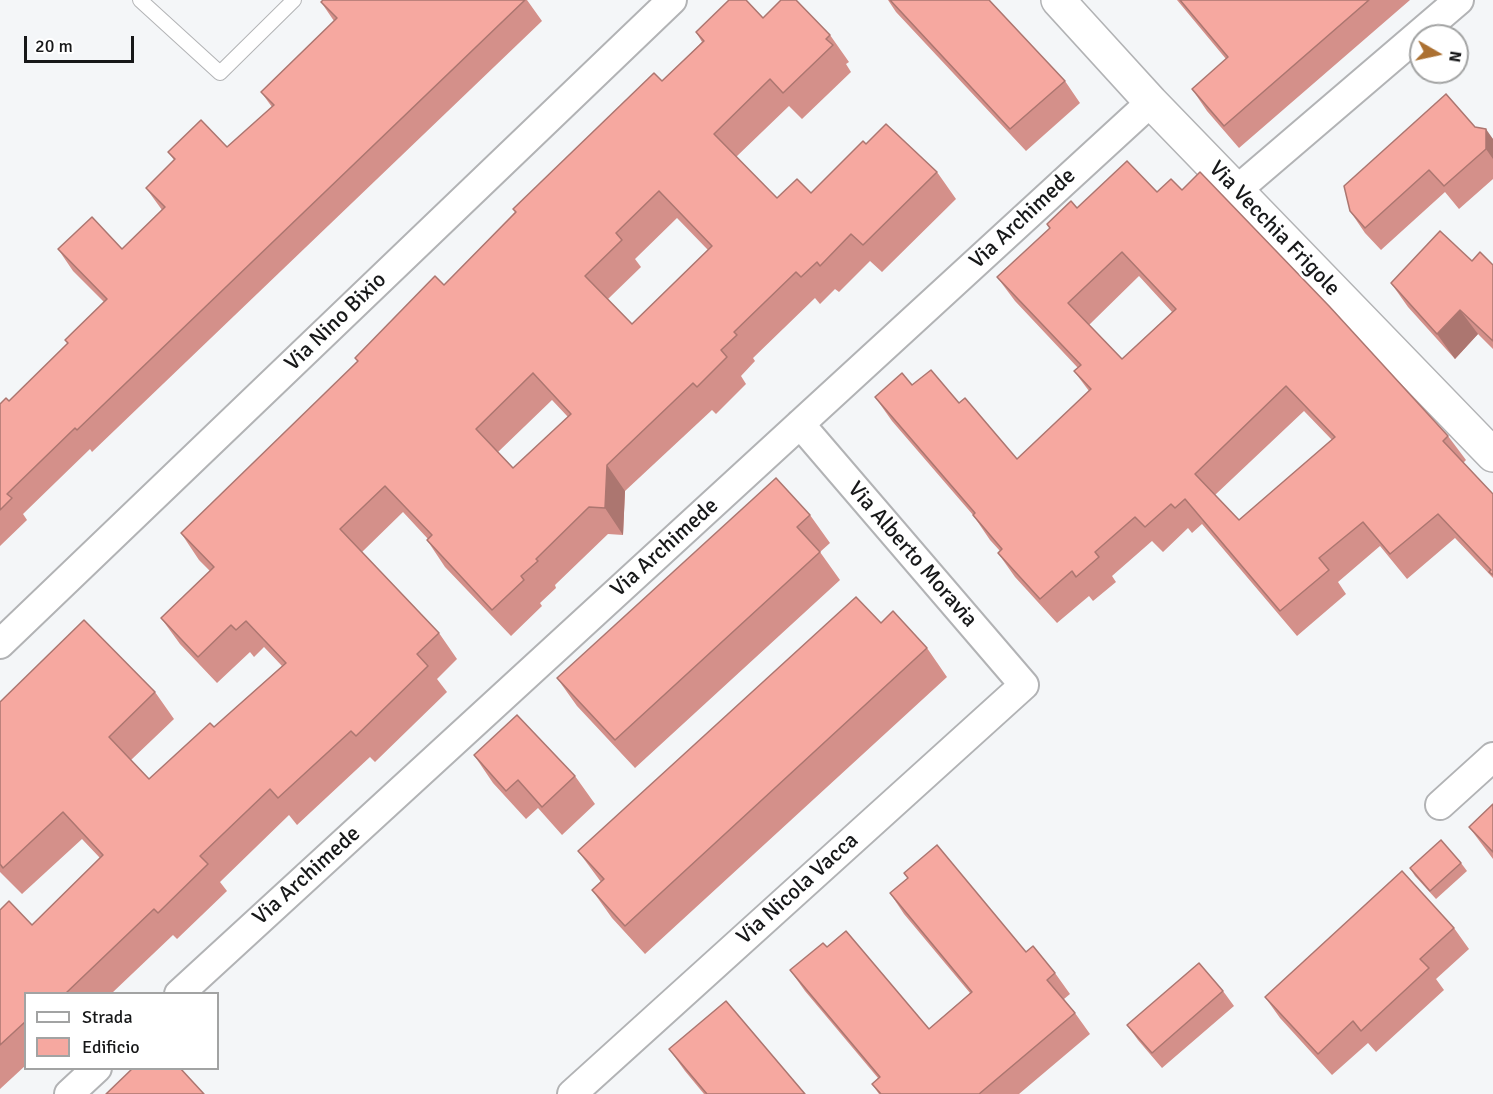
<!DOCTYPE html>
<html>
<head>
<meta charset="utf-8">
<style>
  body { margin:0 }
  #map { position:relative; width:1493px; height:1094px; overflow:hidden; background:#f4f6f8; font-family:Signika,sans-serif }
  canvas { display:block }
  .legend { position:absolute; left:24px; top:992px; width:195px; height:78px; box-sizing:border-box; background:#fff; border:2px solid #a2a3a3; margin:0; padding:8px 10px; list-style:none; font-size:18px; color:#171819 }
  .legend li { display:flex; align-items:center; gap:12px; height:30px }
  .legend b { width:30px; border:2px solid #a2a3a3 }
  .north { position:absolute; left:1409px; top:24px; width:60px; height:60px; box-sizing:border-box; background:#fff; border:2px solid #a2a3a3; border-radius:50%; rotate:99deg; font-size:16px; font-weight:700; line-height:24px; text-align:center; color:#171819 }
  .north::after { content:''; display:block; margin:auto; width:21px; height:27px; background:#ac7132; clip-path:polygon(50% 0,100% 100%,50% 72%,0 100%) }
  .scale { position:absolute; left:24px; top:36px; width:110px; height:27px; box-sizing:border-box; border:3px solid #171819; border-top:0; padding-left:8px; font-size:18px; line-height:21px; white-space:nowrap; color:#171819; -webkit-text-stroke:4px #fff; paint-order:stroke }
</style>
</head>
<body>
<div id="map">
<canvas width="1493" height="1094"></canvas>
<ul class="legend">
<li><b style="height:8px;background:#fff"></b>Strada</li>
<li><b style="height:16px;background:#f6a8a0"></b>Edificio</li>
</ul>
<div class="north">N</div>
<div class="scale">20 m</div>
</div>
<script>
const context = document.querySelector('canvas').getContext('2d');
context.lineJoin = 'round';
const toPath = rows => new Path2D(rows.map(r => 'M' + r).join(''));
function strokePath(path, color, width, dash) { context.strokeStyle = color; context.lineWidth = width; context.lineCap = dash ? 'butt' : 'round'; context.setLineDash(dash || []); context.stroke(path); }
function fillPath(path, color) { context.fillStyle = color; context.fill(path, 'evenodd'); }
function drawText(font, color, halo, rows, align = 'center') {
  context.font = font + ' Signika,sans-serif'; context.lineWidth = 6; context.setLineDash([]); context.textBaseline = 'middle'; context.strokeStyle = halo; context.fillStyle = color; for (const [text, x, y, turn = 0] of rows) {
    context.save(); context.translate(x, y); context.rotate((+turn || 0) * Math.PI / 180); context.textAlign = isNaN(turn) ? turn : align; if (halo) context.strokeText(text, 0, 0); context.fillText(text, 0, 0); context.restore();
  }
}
const service = toPath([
  [140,0,220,73,294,0]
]);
const minor = toPath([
  [1237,190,1459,0],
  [0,644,672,0],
  [1440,805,1493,757],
  [179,994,1151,102],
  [69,1094,97,1068],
  [572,1094,1024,685,800,424]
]);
const tertiary = toPath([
  [1058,0,1151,102,1493,455]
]);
strokePath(service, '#b2b3b5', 16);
strokePath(minor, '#b2b3b5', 32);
strokePath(tertiary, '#b2b3b5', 36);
strokePath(service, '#fff', 14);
strokePath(minor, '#fff', 28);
strokePath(tertiary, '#fff', 33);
fillPath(toPath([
  [323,0,527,0,542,21,92,452,90,449,23,514,27,520,0,546,0,404,9,401,68,344,65,340,104,302,73,271,58,249,122,249,162,210,146,188,174,160,168,152,227,147,272,107,261,92,334,21,321,2],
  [888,0,989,0,1065,81,1080,103,1026,151,896,12],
  [1177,0,1410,0,1239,148,1207,111,1192,89,1226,59],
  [763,18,830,35,849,62,846,64,851,72,802,119,789,106,736,157,777,198,811,193,866,144,937,172,956,199,882,272,870,261,839,292,835,289,820,304,815,298,753,358,755,361,741,376,746,384,716,414,712,410,625,491,623,535,608,534,555,585,556,588,540,603,542,606,511,636,445,567,427,540,428,539,403,512,362,552,439,633,457,659,437,679,447,692,375,762,370,757,297,825,289,815,220,882,227,891,177,939,173,935,112,993,26,993,26,1065,0,1089,0,910,32,925,100,858,82,839,22,894,0,872,0,702,155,692,174,719,131,760,149,779,214,727,282,666,264,647,254,657,250,652,217,683,180,644,161,618,210,571,199,560,181,533,358,362,355,358,444,285,515,212,513,209,662,81,702,42,696,32],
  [677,218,708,250,632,324,608,299,641,267,635,259],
  [552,400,568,417,513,468,498,452],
  [1475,127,1493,139,1493,179,1459,209,1445,192,1381,250,1365,233,1350,211],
  [1182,190,1448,436,1466,460,1463,463,1493,494,1493,578,1455,538,1407,579,1380,546,1338,582,1346,594,1297,636,1202,524,1192,533,1188,528,1163,552,1152,541,1112,576,1116,582,1093,601,1089,596,1057,623,1015,577,998,553,1000,551,990,540,973,515,892,421,875,397,912,385,959,403,1017,459,1089,391,1074,371,1078,368,1015,301,997,277,1050,228,1047,224,1077,208,1157,192],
  [1139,276,1172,312,1122,359,1089,325],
  [1304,411,1332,440,1239,520,1215,495],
  [1472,261,1493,265,1493,349,1478,334,1455,359,1408,307,1391,283],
  [810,515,830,543,820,552,840,580,635,768,577,706,557,678],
  [881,623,927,648,947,677,645,954,612,918,592,890,601,882,578,851],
  [474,755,575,776,595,804,562,835,538,808,526,819,493,783],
  [1493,804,1493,859,1469,827],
  [1461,863,1467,871,1436,899,1415,876,1410,868],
  [904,873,1026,952,1055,973,1070,994,1064,999,1075,1013,1090,1034,1019,1094,879,1094,872,1084,878,1078,805,991,790,970,929,1029,970,993,904,914,890,893,908,878],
  [1454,928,1469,949,1436,979,1444,990,1376,1052,1368,1043,1332,1075,1280,1018,1265,997],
  [1223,991,1234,1006,1162,1068,1138,1040,1127,1025],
  [669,1049,805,1094,704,1094,685,1071]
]), '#d4908a');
fillPath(toPath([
  [1486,129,1493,139,1493,159,1486,149],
  [1460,310,1478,334,1455,359,1437,334],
  [607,465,625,491,623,535,605,508]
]), '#ac7670');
const building = toPath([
  [323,0,525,0,77,430,75,428,7,494,12,498,0,510,0,404,6,398,9,401,68,343,65,340,107,299,58,249,92,217,122,249,165,207,146,188,175,159,168,152,201,120,227,147,274,105,261,92,337,18,321,2,323,0],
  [729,0,746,0,763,18,781,0,796,0,830,35,826,39,833,45,783,93,770,79,714,134,777,198,797,179,811,193,863,141,866,144,886,124,937,172,863,245,851,234,820,266,817,262,801,277,796,272,734,332,737,335,721,350,727,357,697,387,693,383,607,465,605,508,589,507,536,559,538,561,521,576,524,580,492,610,427,540,432,535,385,486,340,529,439,633,417,654,428,666,356,736,351,731,278,798,270,789,200,856,208,864,158,913,154,909,66,993,26,993,26,1021,0,1045,0,910,9,901,32,925,103,855,63,812,3,868,0,864,0,702,84,620,155,692,109,737,149,779,210,723,214,727,286,663,246,621,236,630,231,625,198,657,161,618,214,567,181,533,358,361,355,358,435,276,444,285,516,212,513,209,654,73,662,81,704,41,696,32,729,0],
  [659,191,712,246,632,324,585,276,622,240,616,233,659,191],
  [533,373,571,414,513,468,476,429,533,373],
  [890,0,989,0,1065,81,1010,129,890,0],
  [1180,0,1369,0,1224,126,1192,89,1228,57,1180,0],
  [1446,94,1475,127,1486,129,1486,149,1444,186,1429,170,1365,228,1350,211,1344,186,1446,94],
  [1127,161,1157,192,1171,179,1182,190,1200,172,1329,306,1448,436,1443,441,1493,494,1493,575,1489,572,1491,570,1438,514,1390,554,1363,522,1319,558,1329,570,1280,611,1185,499,1175,508,1171,504,1145,527,1135,517,1095,552,1099,557,1076,577,1072,571,1040,599,998,553,1002,549,973,515,975,513,875,397,902,373,912,385,931,370,959,403,965,398,1017,459,1091,389,1074,371,1081,365,997,277,1050,228,1047,224,1071,201,1077,208,1127,161],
  [1122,252,1176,309,1122,359,1068,303,1122,252],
  [1286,386,1335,437,1239,520,1195,474,1286,386],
  [1440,231,1472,261,1480,252,1493,265,1493,341,1460,310,1437,334,1391,283,1440,231],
  [776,478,810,515,797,527,820,552,615,740,557,678,776,478],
  [856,597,881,623,893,611,927,648,625,926,592,890,604,879,578,851,856,597],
  [517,715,575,776,542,807,518,780,506,791,474,755,517,715],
  [1493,804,1493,852,1469,827,1493,804],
  [1441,840,1461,863,1430,891,1410,868,1441,840],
  [937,845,1026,952,1033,946,1055,973,1047,980,1075,1013,979,1094,881,1094,872,1084,880,1077,790,970,823,943,827,947,846,931,929,1029,972,992,890,893,908,878,904,873,937,845],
  [1402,871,1454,928,1420,959,1429,968,1361,1031,1353,1021,1318,1054,1265,997,1402,871],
  [1199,963,1223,991,1152,1053,1127,1025,1199,963],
  [726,1001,805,1094,707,1094,669,1049,726,1001],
  [133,1068,180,1068,204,1094,106,1094,133,1068]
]);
fillPath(building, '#f6a8a0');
strokePath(building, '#ac7670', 1.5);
drawText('22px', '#171819', '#fff', [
  ["Via Archimede",1023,219,-43],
  ["Via Vecchia Frigole",1274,229,46],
  ["Via Nino Bixio",336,322,-44],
  ["Via Archimede",665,548,-42],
  ["Via Alberto Moravia",912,555,49],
  ["Via Archimede",307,876,-42],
  ["Via Nicola Vacca",798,889,-42]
]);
</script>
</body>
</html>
